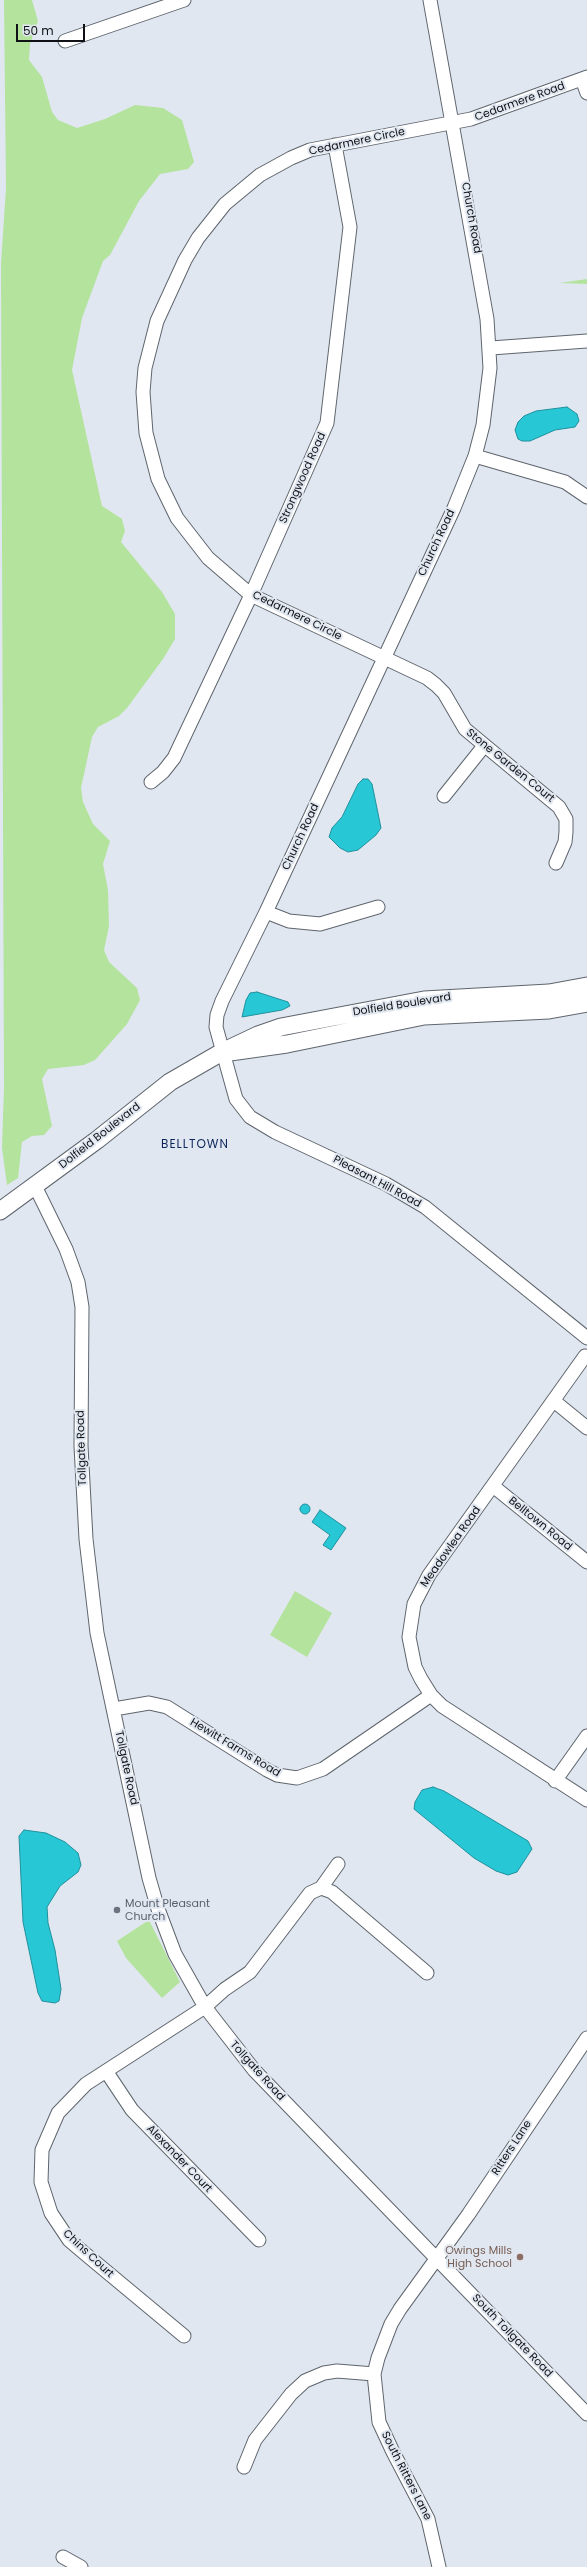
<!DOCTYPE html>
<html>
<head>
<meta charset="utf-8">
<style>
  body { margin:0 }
  #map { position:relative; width:587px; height:2567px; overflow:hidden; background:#e0e7f0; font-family:Poppins,sans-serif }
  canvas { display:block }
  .scale { position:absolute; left:16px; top:24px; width:69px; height:18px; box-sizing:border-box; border:2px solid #0f1114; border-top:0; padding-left:5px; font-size:12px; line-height:14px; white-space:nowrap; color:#0f1114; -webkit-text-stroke:3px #e0e7f0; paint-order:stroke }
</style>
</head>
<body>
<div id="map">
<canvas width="587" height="2567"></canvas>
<div class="scale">50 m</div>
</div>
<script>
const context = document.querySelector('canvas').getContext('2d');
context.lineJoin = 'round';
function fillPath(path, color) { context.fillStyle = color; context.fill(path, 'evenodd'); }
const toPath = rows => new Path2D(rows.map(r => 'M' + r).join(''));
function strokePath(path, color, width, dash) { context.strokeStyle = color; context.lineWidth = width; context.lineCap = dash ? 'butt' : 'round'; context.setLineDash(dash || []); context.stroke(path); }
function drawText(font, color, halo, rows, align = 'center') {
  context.font = font + ' Poppins,sans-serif'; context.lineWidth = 4; context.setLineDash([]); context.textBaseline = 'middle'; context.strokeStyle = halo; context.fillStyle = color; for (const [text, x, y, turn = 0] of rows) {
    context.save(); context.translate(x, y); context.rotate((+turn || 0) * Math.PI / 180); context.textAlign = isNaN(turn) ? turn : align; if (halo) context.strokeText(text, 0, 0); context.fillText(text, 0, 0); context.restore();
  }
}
fillPath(toPath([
  [4,0,32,0,38,21,30,44,29,60,42,77,52,112,58,120,77,128,105,119,135,105,163,108,182,120,194,162,188,169,160,174,139,201,110,255,103,261,82,318,72,370,102,506,122,519,125,531,121,542,162,592,175,614,175,639,163,659,127,708,119,716,98,727,92,737,81,788,83,802,93,824,110,841,103,864,108,890,109,926,104,950,109,962,137,988,140,1000,127,1024,95,1060,84,1065,48,1069,42,1079,52,1126,44,1135,32,1136,22,1142,18,1178,7,1185,2,1148,4,1087,1,264,6,188],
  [587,279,587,284,560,283],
  [295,1591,332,1613,307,1657,270,1635],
  [149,1920,180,1982,162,1998,126,1958,117,1941]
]), '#b4e39d');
const water = toPath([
  [567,407,577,414,579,421,575,427,555,430,530,441,522,441,518,439,515,430,518,422,524,416,536,411,567,407],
  [363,779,368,779,372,784,381,828,376,835,358,850,348,852,340,848,329,837,332,828,342,817,358,784,363,779],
  [257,992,288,1002,290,1006,282,1010,242,1017,246,1000,250,993,257,992],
  '300 1509a5 5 0 1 1 10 0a5 5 0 1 1-10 0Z',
  [320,1510,346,1528,331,1550,323,1545,330,1535,312,1522,320,1510],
  [433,1787,444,1791,528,1841,532,1849,517,1872,508,1875,496,1871,474,1858,414,1809,415,1802,422,1790,433,1787],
  [24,1830,46,1833,65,1842,78,1853,81,1865,78,1872,60,1886,47,1907,48,1923,55,1950,61,1989,59,2001,55,2003,42,2001,38,1993,23,1922,19,1836,24,1830]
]);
fillPath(water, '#28c7d6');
strokePath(water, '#20909c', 1);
const minor = toPath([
  [430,0,487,319,490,368,483,425,475,456,454,508,266,912,222,1001,217,1015,216,1027,236,1099,250,1117,275,1132,386,1184,425,1207,587,1338],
  [65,41,184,0],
  [582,79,587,93],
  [491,348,587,341],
  [475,456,565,482,587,497],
  [151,782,163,772,174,758,251,595,327,423,350,227,335,145],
  [444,796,484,746],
  [556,863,565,842,566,832,566,819,559,807,465,729,444,693,436,685,427,678,251,595,208,558,177,518,158,479,146,433,143,392,145,368,157,321,185,260,198,238,225,204,260,175,291,158,310,150,471,119,587,77],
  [266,912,289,921,320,924,378,907],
  [35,1186,66,1249,78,1282,82,1307,81,1446,86,1539,97,1633,149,1878,158,1909,175,1954,205,2007,254,2070,587,2414],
  [585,1356,429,1575,414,1604,409,1637,415,1667,421,1679,431,1695,442,1706,587,1800],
  [554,1401,587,1428],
  [493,1486,587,1562],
  [114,1709,149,1703,167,1707,267,1770,277,1775,297,1778,323,1769,431,1695],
  [555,1781,587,1736],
  [321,1888,338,1864],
  [106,2071,132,2110,259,2240],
  [184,2336,83,2252,69,2240,51,2213,41,2182,42,2150,58,2113,86,2084,205,2007,225,1989,250,1972,310,1893,321,1888,332,1892,427,1973],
  [244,2467,255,2440,291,2394,305,2381,324,2373,337,2371,374,2374],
  [63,2557,81,2567],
  [439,2567,428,2519,393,2452,379,2422,374,2374,378,2358,391,2324,400,2309,468,2215,587,2038]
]);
const major = toPath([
  [230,1052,287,1044,424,1016,549,1010,587,1003],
  [0,1211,97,1140,170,1082,222,1052,258,1035,281,1027,424,1000,549,993,587,986]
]);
strokePath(minor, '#5f656d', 15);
strokePath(major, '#5f656d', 19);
strokePath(minor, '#fff', 13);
strokePath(major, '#fff', 17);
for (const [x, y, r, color] of [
  [117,1910,4,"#6b7280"],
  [520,2257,4,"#8d6e63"]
]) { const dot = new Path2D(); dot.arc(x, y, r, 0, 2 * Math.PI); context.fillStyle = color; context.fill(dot); strokePath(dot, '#e0e7f0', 1.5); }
drawText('11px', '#0f1114', '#e0e7f0', [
  ["Cedarmere Road",520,102,-20],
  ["Cedarmere Circle",357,142,-12],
  ["Church Road",471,218,80],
  ["Strongwood Road",303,478,-66],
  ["Church Road",437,543,-65],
  ["Cedarmere Circle",297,616,26],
  ["Stone Garden Court",510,766,39],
  ["Church Road",301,837,-65],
  ["Dolfield Boulevard",402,1005,-9],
  ["Dolfield Boulevard",100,1136,-38],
  ["Pleasant Hill Road",377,1182,28],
  ["Tollgate Road",82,1448,-92],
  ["Belltown Road",540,1524,39],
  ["Meadowlea Road",451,1547,-55],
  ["Hewitt Farms Road",235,1748,31],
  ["Tollgate Road",126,1768,78],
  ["Tollgate Road",257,2071,48],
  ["Ritters Lane",512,2148,-57],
  ["Alexander Court",179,2159,46],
  ["Chins Court",88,2254,43],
  ["South Tollgate Road",512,2336,46],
  ["South Ritters Lane",406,2476,63]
]);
drawText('11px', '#5b616d', '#e0e7f0', [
  ["Mount Pleasant",125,1904],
  ["Church",125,1917]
], 'left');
drawText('11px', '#785e54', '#e0e7f0', [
  ["Owings Mills",512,2251],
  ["High School",512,2264]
], 'right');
context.letterSpacing = '1px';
drawText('12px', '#0d275c', '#e0e7f0', [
  ["BELLTOWN",195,1145]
]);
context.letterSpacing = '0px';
</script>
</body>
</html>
